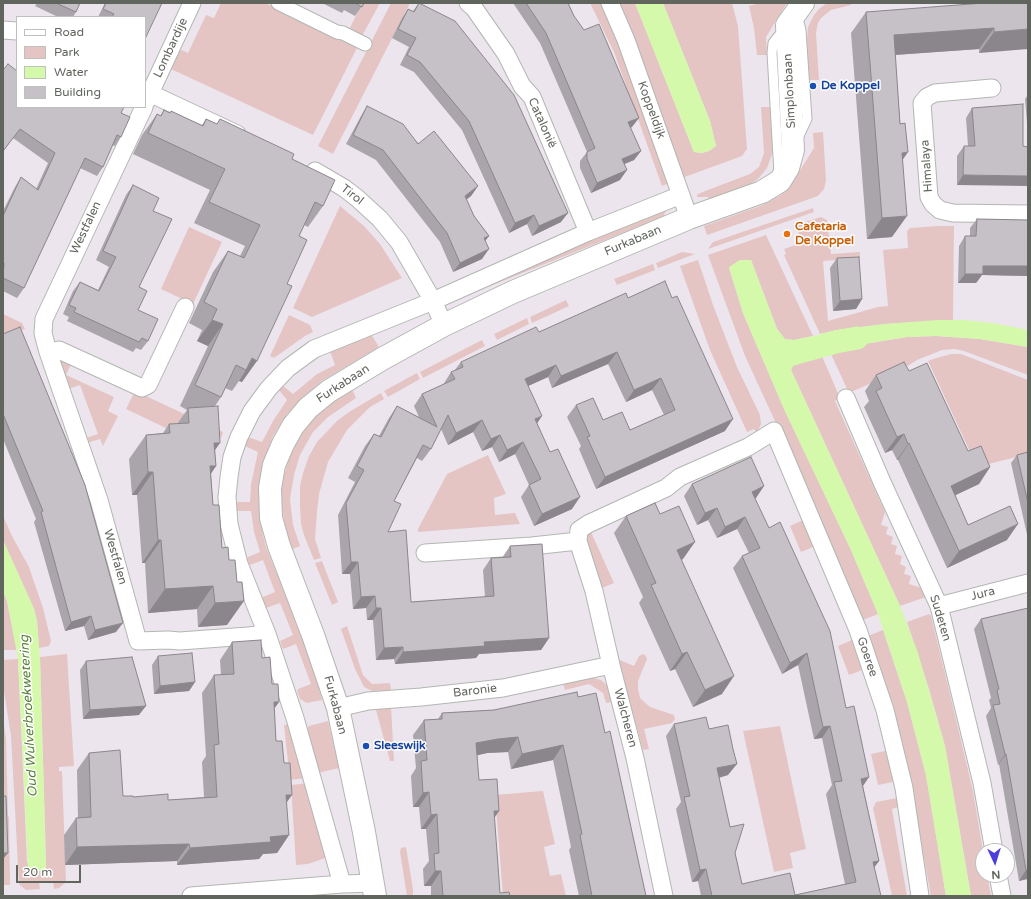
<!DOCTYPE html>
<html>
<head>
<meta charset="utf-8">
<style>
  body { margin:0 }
  #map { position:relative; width:1031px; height:899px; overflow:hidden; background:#ede5ee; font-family:"Varela Round",sans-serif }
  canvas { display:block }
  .frame { position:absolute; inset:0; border:4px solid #60655d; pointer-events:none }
  .legend { position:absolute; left:16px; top:16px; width:130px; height:92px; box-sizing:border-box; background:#fff; border:1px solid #bfc1be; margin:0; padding:5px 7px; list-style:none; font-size:12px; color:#60655d }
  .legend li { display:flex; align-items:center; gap:8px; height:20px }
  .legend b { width:20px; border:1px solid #bfc1be }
  .north { position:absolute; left:975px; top:843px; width:40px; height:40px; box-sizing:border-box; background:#fff; border:1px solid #bfc1be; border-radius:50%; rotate:176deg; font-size:11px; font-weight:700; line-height:16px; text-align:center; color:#60655d }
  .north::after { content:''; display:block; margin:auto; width:14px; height:18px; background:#4e3ddd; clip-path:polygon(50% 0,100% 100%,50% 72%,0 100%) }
  .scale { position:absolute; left:16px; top:865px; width:65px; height:18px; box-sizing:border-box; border:2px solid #60655d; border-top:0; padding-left:5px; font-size:12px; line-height:14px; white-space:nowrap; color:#60655d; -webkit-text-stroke:3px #fff; paint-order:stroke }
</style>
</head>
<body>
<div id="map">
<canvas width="1031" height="899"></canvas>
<div class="frame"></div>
<ul class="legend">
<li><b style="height:5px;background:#fff"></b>Road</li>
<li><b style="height:11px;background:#e4c5c4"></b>Park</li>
<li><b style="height:11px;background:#d5f9ab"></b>Water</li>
<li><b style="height:11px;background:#c6c0c7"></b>Building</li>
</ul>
<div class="north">N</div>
<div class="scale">20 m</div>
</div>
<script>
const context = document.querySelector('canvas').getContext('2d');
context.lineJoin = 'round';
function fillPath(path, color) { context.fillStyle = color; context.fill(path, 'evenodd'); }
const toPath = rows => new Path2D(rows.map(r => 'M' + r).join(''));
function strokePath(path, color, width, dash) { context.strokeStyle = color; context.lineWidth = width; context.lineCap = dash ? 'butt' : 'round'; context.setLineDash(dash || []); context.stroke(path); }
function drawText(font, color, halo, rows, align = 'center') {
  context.font = font + ' "Varela Round",sans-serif'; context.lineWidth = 3; context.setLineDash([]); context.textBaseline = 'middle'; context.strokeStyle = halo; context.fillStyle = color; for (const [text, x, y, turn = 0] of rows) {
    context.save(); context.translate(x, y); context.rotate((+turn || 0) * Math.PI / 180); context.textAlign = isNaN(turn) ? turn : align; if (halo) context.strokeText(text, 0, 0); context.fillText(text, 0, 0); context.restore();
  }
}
fillPath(toPath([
  [221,3,265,3,338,39,345,37,359,44,313,135,171,69,180,51,182,50,188,53,206,15,214,18],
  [362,3,380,3,361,38,348,32],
  [391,3,410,3,333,154,318,146],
  [590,3,603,3,670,183,662,186,614,52],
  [616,3,635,3,694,152,702,153,709,151,716,146,710,121,663,3,732,3,738,26,747,149,742,156,682,178],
  [760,3,787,3,766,37,767,55,757,55,754,28,749,6],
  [827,3,851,3,851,5,831,10,821,18,818,23,816,33,819,80,809,80,807,40,808,27,814,15,819,9],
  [761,107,771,107,774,149,767,168,758,179,749,185,709,200,708,197,697,197,697,195,700,193,750,174,759,167,764,153],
  [823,132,826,180,824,189,818,196,707,235,704,226,763,205,781,195,792,183,814,148,813,133],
  [340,206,364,226,380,244,402,278,312,317,293,308],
  [813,208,814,212,708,249,713,242],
  [668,209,664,214,665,216,475,292,473,290,524,265],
  [821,217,827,220,831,254,860,252,860,258,823,261,828,321,878,307,888,306,883,250,908,248,907,231,910,228,938,226,954,226,953,320,885,324,837,330,820,334,784,255,786,254,784,249,802,243,796,225],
  [189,227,222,242,193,304,161,289],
  [766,235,813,336,794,340,785,339,777,329,751,260,740,260,729,268,743,313,784,409,851,550,878,614,863,620,810,497,745,356,708,255],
  [682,252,695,254,658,268,656,263],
  [698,260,713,305,737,367,760,415,761,424,757,433,754,429,747,432,710,350,680,266],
  [653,264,655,270,617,285,614,279],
  [566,300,569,306,532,323,530,317],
  [3,314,22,323,25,329,3,337],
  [289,315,310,325,313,332,305,336,274,358,270,356],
  [527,318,529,324,497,340,494,334],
  [371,334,379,347,322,381,301,399,287,414,273,436,266,455,261,474,259,490,259,509,263,535,266,547,308,651,322,700,307,703,300,699,297,691,298,689,311,684,296,644,283,649,280,641,293,635,280,603,266,608,262,599,263,597,275,592,263,560,250,565,249,564,247,559,248,557,260,552,254,532,251,511,237,511,236,502,250,502,251,484,258,452,245,446,248,437,262,442,273,421,287,400,279,390,282,385,293,394,317,374,335,365,330,351],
  [936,336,980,339,1028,347,1028,375,964,351,955,349,942,350,917,360,903,369,849,393,830,352,864,344,907,337],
  [482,340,485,346,423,378,420,372],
  [821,354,840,398,835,401,885,512,881,525,888,527,886,534,893,537,891,544,897,546,895,554,902,556,900,564,906,567,904,574,911,576,909,584,925,589,926,597,900,606,791,370,795,361],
  [951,354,961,354,1028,380,1028,454,977,467,928,361,933,359],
  [67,359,71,364,66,375,114,397,108,411,118,416,103,446,100,439,87,443,86,438,98,434,80,385,68,389,58,362],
  [417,373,420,379,388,397,384,391],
  [135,391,223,432,221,438,201,429,172,431,126,409],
  [351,391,353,391,356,398,328,417,313,432,300,455,294,475,290,499,293,525,300,546,293,549,291,547,286,533,282,507,282,481,289,459,298,439,312,419,333,401],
  [381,393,384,399,370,407,347,430,328,462,319,494,317,512,315,539,321,558,314,560,304,535,301,524,300,506,300,486,303,473,309,456,317,442,337,421,349,412],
  [488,455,506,494,494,498,495,515,515,513,520,524,418,532,418,529,447,474],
  [3,516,12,536,29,567,43,608,51,641,49,646,39,648,37,621,34,609,3,540],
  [801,521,803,521,814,545,813,547,801,552,790,526],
  [590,530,614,583,602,588,600,588,585,535],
  [322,561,338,602,332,605,315,563],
  [3,591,7,601,17,650,3,650],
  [929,614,931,616,950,694,973,791,983,851,983,875,987,875,991,896,971,896,945,746,929,689,907,622],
  [347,626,363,675,372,684,390,683,391,690,372,691,364,687,355,669,341,629],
  [883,630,907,702,926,775,946,896,931,896,909,776,868,636],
  [852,640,862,669,860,671,849,675,838,646],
  [67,654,74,766,59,767,59,771,62,771,66,882,59,888,54,889,53,881,39,882,40,889,26,890,19,884,11,736,3,685,3,660,18,659,27,862,34,871,41,871,46,869,40,657],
  [643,654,646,656,647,659,638,681,638,689,640,698,650,707,674,715,675,719,672,723,644,729,649,749,643,750,619,663,620,660,634,666,639,656],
  [590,677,601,680,607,685,610,690,612,702,606,703,603,693,589,684,565,690,563,683],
  [391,706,394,761,390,761,376,710,382,707],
  [3,718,6,738,8,816,9,817,10,885,3,885],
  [328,721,339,768,318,773,306,730,309,726],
  [290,724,307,778,290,780,284,725],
  [780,726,806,849,790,853,793,868,774,872,743,731],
  [885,751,887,752,893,782,878,785,871,754],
  [309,783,331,856,308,864,296,865,291,785],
  [543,791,555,844,544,847,550,876,561,874,566,896,503,896,495,795],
  [897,798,898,807,892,809,907,896,892,896,873,808,876,802],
  [406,847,413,889,413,896,407,896,400,852,401,848]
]), '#e4c5c4');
fillPath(toPath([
  [635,3,663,3,710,121,716,146,709,151,702,153,694,152],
  [740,260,751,260,777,329,785,339,794,340,813,336,821,354,795,361,791,370,900,606,918,653,945,746,971,896,946,896,926,775,907,702,878,614,851,550,784,409,743,313,729,267],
  [938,320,965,320,993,323,1028,330,1028,347,980,339,936,336,907,337,864,344,830,352,820,334,837,330,885,324],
  [3,540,26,591,34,609,37,621,40,660,45,827,46,869,41,871,34,871,28,868,18,659,7,601,3,591]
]), '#d5f9ab');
strokePath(toPath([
  [789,355,836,342,857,338]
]), '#d5f9ab', 23);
const service = toPath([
  [797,15,801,30,807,119,798,138],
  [779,174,772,53,773,43,784,29]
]);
const pedestrian = toPath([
  [278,3,337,32,343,33,365,44]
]);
const minor = toPath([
  [468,3,474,8,506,54,522,86,532,97,588,232],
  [610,3,626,40,689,218],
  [3,30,17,31],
  [992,88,935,93,927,97,922,103,929,197,933,204,940,210,953,213,1028,214],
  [145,91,237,134],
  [146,102,192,3],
  [144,107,44,319,43,333,48,352,99,500,138,641,168,640,180,641,248,636,267,634],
  [315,171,344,188,357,198,380,219,399,242,433,301,444,325],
  [48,352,59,350,142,388,148,385,185,307],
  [846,398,882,482,939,606,982,783,994,851],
  [578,541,594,591,611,665,635,758,664,896],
  [425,553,532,546,578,541,579,530,588,524,666,488,680,477,748,447,774,431,858,630,885,710,904,788,920,896],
  [939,606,1028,583],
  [338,708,368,701,421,697,503,688,611,665],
  [998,875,1002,896],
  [342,884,295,718,267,634,239,564,229,524,227,497,229,477,232,457,239,437,252,411,269,388,288,368,314,349,433,301,588,232,681,195],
  [191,896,342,884,374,883]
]);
const tertiary = toPath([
  [375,896,364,832,338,708,313,635,279,546,271,518,270,488,274,465,283,444,293,426,308,408,329,391,382,359,444,325,513,292,689,218,762,192,780,181,788,168,793,150,787,25,803,3]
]);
strokePath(service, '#b2b7b1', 11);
strokePath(pedestrian, '#b2b7b1', 15);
strokePath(minor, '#b2b7b1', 19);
strokePath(tertiary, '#b2b7b1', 24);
strokePath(service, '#fff', 9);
strokePath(pedestrian, '#fff', 13);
strokePath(minor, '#fff', 17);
strokePath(tertiary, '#fff', 22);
fillPath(toPath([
  [37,3,80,3,76,12,73,17,58,17,35,6],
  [105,3,162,3,145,17,98,17],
  [322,3,364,3,355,16,344,10,342,13],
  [419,3,561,222,532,236,527,224,509,233,462,130,414,72,400,65,409,47,392,38,402,18,408,9,413,11],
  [513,3,568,3,574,16,632,127,630,128,641,151,634,160,624,164,620,180,591,193,580,168,580,161,587,152,540,43],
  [1028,3,979,53,979,49,895,55,903,159,892,237,867,239,851,33,866,12],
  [3,70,17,107,121,113,121,137,115,146,112,145,103,167,97,176,80,168,24,288,17,298,3,291,3,211,15,187,21,177,36,189,48,163,13,138,3,152],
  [1028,95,1028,123,1027,123,1025,99],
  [367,106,478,186,471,196,466,200,474,216,489,236,485,241,482,259,453,272,440,242,376,160,346,144,361,116],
  [972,108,1023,146,957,185,957,156,964,146,968,146,966,118],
  [164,110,202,125,206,119,217,124,220,119,292,159,323,206,308,227,304,225,299,236,242,382,239,381,232,391,225,388,221,397,215,406,215,451,216,466,211,474,213,505,227,625,198,627,197,609,148,613,145,563,142,563,137,495,132,495,129,459,146,435,163,433,169,424,177,424,187,410,180,406,208,346,197,341,202,330,189,323,213,272,228,251,240,256,245,246,194,223,210,190,133,154,142,135,157,114,160,116],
  [133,185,153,211,139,287,138,310,148,341,141,350,136,348,133,352,67,321,69,317,63,314,73,291,80,282,98,290,109,267,96,260,126,195],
  [977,219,1028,220,1028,276,982,275,976,283,958,283,959,246,965,236,970,236,970,228],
  [837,258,862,299,856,309,833,311,830,268],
  [628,298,725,431,596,489,579,449,581,446,567,417,576,405,603,420,630,430,664,415,652,390,626,402,608,364,552,388,548,377,528,386,537,423,572,509,534,526,521,497,529,485,515,454,499,462,492,447,482,451,473,432,448,445,441,429,431,449,422,461,417,458,394,501,388,532,411,602,485,597,483,570,491,558,502,558,510,546,549,638,541,650,479,654,476,658,395,664,394,659,376,660,373,620,367,620,366,608,353,609,350,574,342,574,338,515,355,482,348,478,365,446,374,434,379,436,389,418,397,406,419,417,414,406,422,394,443,385,451,372,454,371,461,362,539,332],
  [3,334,116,632,88,640,84,626,65,631,34,522,36,519,3,439],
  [909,371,968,451,990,467,979,484,955,495,968,525,1007,540,947,568,898,460,897,460,892,450,885,453,864,407,869,401,865,391,876,375],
  [1028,452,1028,539,1011,463,1017,455],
  [692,484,764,486,755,498,863,786,879,861,874,867,881,896,701,896,698,881,692,882,676,809,681,802,666,736,674,724,709,729,728,775,719,778,742,884,795,895,845,884,826,794,832,785,822,738,814,739,798,665,782,674,733,568,742,556,749,553,737,529,717,538,708,520,697,525,684,496],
  [626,516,683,559,681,560,722,694,693,707,675,669,670,671,639,603,643,597,614,533],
  [1028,608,1028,886,1027,879,1019,881,999,764,998,765,986,716,991,708,989,700,991,698,974,629,981,619],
  [232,642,262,658,274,709,276,741,286,802,289,835,277,853,263,854,259,859,177,865,177,861,65,865,64,835,76,818,78,818,77,770,89,753,123,796,168,800,204,797,202,762,206,756,202,693,214,675,221,675,220,660],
  [158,656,195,682,189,691,154,694,152,665],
  [86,661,139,715,83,719,80,670],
  [578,697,605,733,646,896,579,896,569,850,571,847,553,760,511,769,508,752,487,753,477,755,479,780,494,817,500,893,510,896,431,896,431,886,424,886,423,869,429,861,426,829,421,829,419,807,413,807,411,776,416,768,413,735,424,720,438,719,442,713,494,710]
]), '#aaa5ab');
fillPath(toPath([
  [994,28,979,49,879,56,894,35],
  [1028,29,1028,49,979,53,994,32],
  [639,118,632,127,621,132,628,122],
  [641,151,634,160,615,168,622,159],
  [908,152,893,174,902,153],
  [627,170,620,180,591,193,597,183],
  [963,175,1028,176,1028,186,957,185],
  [478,186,471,196,458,206,465,196],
  [568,213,561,222,532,236,539,226],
  [534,215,527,224,509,233,515,223],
  [907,216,892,237,867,239,882,218],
  [489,236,482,245,484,238],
  [489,249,482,259,453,272,460,263],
  [983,266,1028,266,1028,276,982,275,976,283,958,283,965,274],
  [862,299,856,309,833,311,840,301],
  [212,320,223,324,208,346,197,341],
  [617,352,608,364,552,388,561,376],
  [252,358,257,361,242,382,239,381,246,370],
  [556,365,548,377,517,391,525,379],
  [661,378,652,390,626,402,634,390],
  [542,416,534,428,535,419],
  [733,419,725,431,596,489,605,477],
  [482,420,473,432,448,445,456,433],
  [904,434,892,450,885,453,897,437],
  [500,435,492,447,482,451,491,439],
  [523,442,515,454,499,462,507,450],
  [214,443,220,443,204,466],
  [909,443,898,460,897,460,908,444],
  [210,466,216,466,200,489],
  [990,467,979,484,939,503,951,486],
  [148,472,153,472,137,495,132,495],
  [764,486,756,498,744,504,752,492],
  [580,497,572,509,534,526,542,514],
  [717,508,708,520,697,525,705,513],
  [745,517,737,529,717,538,725,527],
  [1018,524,1007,540,947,568,959,551],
  [158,540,161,540,145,563,142,563],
  [695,542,683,559,664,567,677,550],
  [351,562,358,562,350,574,342,574],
  [213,586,197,609,148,613,165,589],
  [375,596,366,608,353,609,361,597],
  [244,601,227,625,198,627,215,603],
  [376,608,381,608,373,620,367,620],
  [91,616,84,626,65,631,71,622],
  [123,623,116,632,88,640,95,630],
  [549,638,541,650,479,654,476,658,395,664,403,652,484,642],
  [403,647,394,659,376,660,384,648],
  [687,652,675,669,670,671,682,654],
  [807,653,798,665,782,674,790,663],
  [734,676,722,694,693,707,705,690],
  [195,682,189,691,154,694,160,686],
  [274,702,279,702,267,719],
  [146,706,139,715,83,719,90,710],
  [830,726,822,738,814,739,823,727],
  [518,737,508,752,487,753,466,758,476,743,498,739],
  [563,745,553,760,511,769,522,754],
  [1005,754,1006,754,999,764,998,765],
  [737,764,728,775,709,780,717,768],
  [869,777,861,789,861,779],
  [429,792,419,807,413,807,423,793],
  [286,795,292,795,280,812],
  [494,811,499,811,489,826],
  [437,814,426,829,421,829,431,815],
  [289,835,277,853,263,854,259,859,177,865,190,848,270,837],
  [189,844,177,861,65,865,77,847],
  [3,853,8,853,3,859],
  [879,861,871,872,873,862],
  [706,869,698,881,692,882,700,870],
  [1026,870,1028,870,1028,878,1027,879,1019,881],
  [435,871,441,871,431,886,424,886]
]), '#8b868b');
const building = toPath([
  [56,3,80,3,76,12,56,3],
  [106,3,162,3,145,39,145,17,112,17,114,14,103,9,106,3],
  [355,3,364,3,362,7,355,3],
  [419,3,455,21,514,95,568,213,539,226,534,215,515,223,469,121,420,62,407,55,416,38,398,29,408,9,414,12,419,3],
  [526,3,568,3,574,16,584,30,599,24,639,118,628,122,641,151,622,159,627,170,597,183,587,159,587,152,595,148,546,33,526,3],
  [984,3,1028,3,1028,29,994,32,994,28,894,35,900,124,905,123,908,152,902,153,907,216,882,218,866,12,984,3],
  [8,64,17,71,17,107,124,107,121,113,130,117,121,137,117,135,103,167,85,158,24,288,3,278,4,263,3,262,3,216,21,177,38,190,55,153,20,129,3,151,3,70,8,64],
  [1023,104,1023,146,1028,147,1028,176,963,175,964,146,975,146,972,108,1023,104],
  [367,106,403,124,418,144,434,131,478,186,465,196,474,216,489,236,484,238,489,249,460,263,447,233,383,150,353,135,367,106],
  [164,110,170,113,171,111,203,126,206,119,217,124,220,119,294,154,292,159,335,180,323,206,315,202,299,236,307,240,287,284,292,286,257,361,252,358,246,370,236,365,221,397,195,385,223,324,212,320,217,309,204,302,228,251,244,258,260,225,209,202,225,169,148,133,157,114,161,116,164,110],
  [133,185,159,198,153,211,172,219,139,287,147,291,138,310,158,319,148,341,142,338,139,342,74,312,76,308,69,305,80,282,99,291,116,257,103,251,133,185],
  [977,219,1028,220,1028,266,983,266,983,274,965,274,965,236,976,236,977,219],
  [859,257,862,299,840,301,837,258,859,257],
  [665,281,672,298,677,296,733,419,605,477,587,437,590,436,576,405,593,398,603,420,622,412,630,430,675,410,661,378,634,390,617,352,561,376,556,365,525,379,542,416,535,419,550,452,558,449,580,497,542,514,529,485,541,479,523,442,507,450,500,435,491,439,482,420,456,433,448,415,431,449,423,445,394,501,401,504,388,532,406,530,411,602,494,596,491,558,511,557,510,546,542,544,549,638,484,642,485,646,403,652,403,647,384,648,381,608,376,608,375,596,361,597,358,562,351,562,346,503,364,470,357,466,374,434,381,437,397,406,437,427,422,394,455,379,451,372,463,367,461,362,536,327,539,332,626,293,628,298,665,281],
  [20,327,85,485,123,623,95,630,91,616,71,622,41,512,43,511,3,414,3,334,20,327],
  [904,362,909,371,927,363,968,451,981,446,990,467,951,486,968,525,1010,506,1018,524,959,551,909,443,908,444,904,434,897,437,876,391,882,388,876,375,904,362],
  [218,406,220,443,214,443,216,466,210,466,213,505,219,505,222,548,228,547,229,560,235,560,237,582,242,582,244,601,215,603,213,586,165,589,161,540,158,540,153,472,148,472,146,435,170,433,169,424,189,423,188,408,218,406],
  [1028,452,1028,503,1017,455,1028,452],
  [751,457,764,486,752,492,769,528,780,522,830,631,846,708,854,706,869,777,861,779,879,861,873,862,881,896,712,896,706,869,700,870,684,797,690,796,674,724,706,717,709,729,728,725,733,749,737,764,717,768,730,827,744,824,735,853,742,884,790,873,795,895,856,882,834,782,842,781,830,726,823,727,807,653,790,663,742,556,760,548,745,517,725,527,717,508,705,513,692,484,751,457],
  [655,503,660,514,679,506,695,542,677,550,734,676,705,690,687,652,682,654,651,585,656,583,626,516,655,503],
  [1028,608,1028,870,1026,870,1006,754,1005,754,993,705,1000,704,997,690,999,689,981,619,1028,608],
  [261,640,262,658,270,657,272,684,278,684,279,702,274,702,276,741,282,741,284,763,290,763,292,795,286,795,289,835,270,837,271,842,190,848,189,844,77,847,76,818,91,817,89,753,120,750,123,796,133,796,133,797,168,794,168,800,217,797,214,745,219,744,214,675,234,674,232,642,261,640],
  [192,653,195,682,160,686,158,656,192,653],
  [132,657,146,706,90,710,86,661,132,657],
  [577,692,578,697,596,693,605,733,610,731,646,896,592,896,580,835,582,834,563,745,522,754,518,737,498,739,476,743,479,780,497,779,499,811,494,811,500,893,509,892,510,896,443,896,441,871,435,871,434,854,439,853,437,814,431,815,429,792,423,793,421,761,427,760,424,720,442,719,442,713,494,710,577,692],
  [3,796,6,796,8,853,3,853,3,796]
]);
fillPath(building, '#c6c0c7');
strokePath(building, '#8b868b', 1);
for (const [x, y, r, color] of [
  [813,86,4,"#1a4fb4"],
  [787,234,4,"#e8710a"],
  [366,746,4,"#1a4fb4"]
]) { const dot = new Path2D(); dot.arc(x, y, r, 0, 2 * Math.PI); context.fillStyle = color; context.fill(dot); strokePath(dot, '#fff', 1.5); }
drawText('12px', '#60655d', '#fff', [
  ["Lombardije",171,48,-65],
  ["Simplonbaan",790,91,-93],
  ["Koppeldijk",651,110,70],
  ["Catalonië",542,123,66],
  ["Himalaya",927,166,-94],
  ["Tirol",352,195,38],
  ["Westfalen",86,228,-65],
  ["Furkabaan",633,241,-23],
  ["Furkabaan",343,384,-33],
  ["Westfalen",115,557,74],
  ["Jura",983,594,-14],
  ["Sudeten",940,618,73],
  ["Goeree",867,657,71],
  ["Baronie",475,691,-7],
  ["Furkabaan",335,705,75],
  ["Walcheren",625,718,75]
]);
drawText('bold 12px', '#164399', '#fff', [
  ["De Koppel",821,86],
  ["Sleeswijk",374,746]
], 'left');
drawText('bold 12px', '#c56008', '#fff', [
  ["Cafetaria",795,227],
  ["De Koppel",795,241]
], 'left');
drawText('italic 13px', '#598039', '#fff', [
  ["Oud Wulverbroekwetering",29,716,-93]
]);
</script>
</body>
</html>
